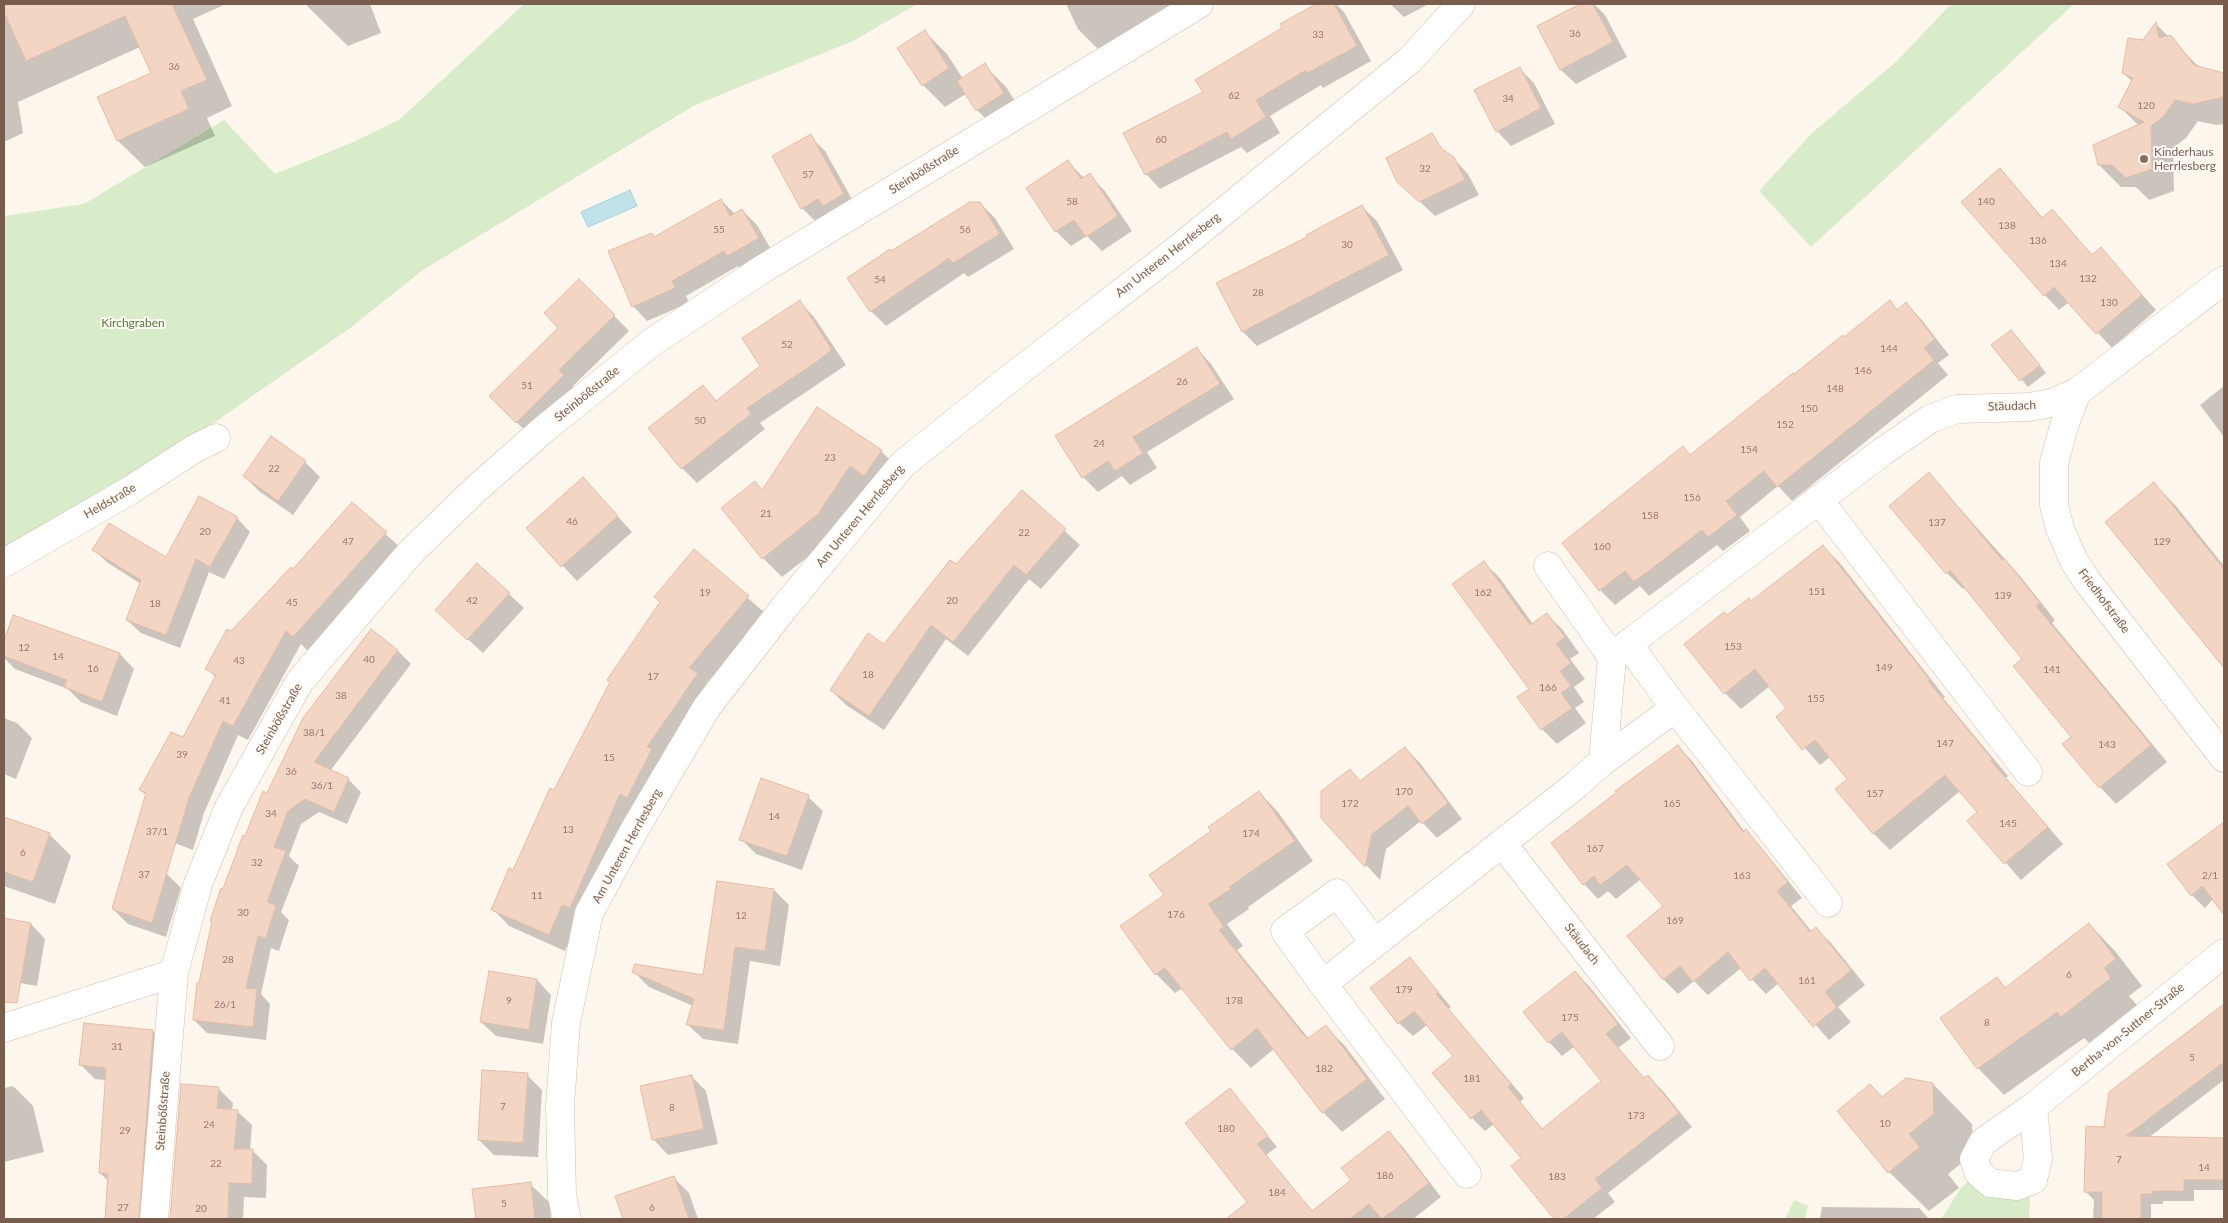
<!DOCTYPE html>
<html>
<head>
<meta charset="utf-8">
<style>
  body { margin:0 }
  #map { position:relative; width:2228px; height:1223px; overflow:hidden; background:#fdf6ec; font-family:Lato,sans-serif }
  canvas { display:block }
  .frame { position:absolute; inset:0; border:5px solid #7a5c4d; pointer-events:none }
</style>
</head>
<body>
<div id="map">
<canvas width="2228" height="1223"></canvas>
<div class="frame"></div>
</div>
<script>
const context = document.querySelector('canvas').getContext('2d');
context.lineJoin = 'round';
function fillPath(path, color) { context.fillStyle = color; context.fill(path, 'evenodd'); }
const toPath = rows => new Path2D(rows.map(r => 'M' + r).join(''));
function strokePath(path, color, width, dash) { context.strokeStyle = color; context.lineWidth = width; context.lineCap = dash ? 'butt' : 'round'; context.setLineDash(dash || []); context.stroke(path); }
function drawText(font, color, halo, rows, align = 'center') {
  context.font = font + ' Lato,sans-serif'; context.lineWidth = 4; context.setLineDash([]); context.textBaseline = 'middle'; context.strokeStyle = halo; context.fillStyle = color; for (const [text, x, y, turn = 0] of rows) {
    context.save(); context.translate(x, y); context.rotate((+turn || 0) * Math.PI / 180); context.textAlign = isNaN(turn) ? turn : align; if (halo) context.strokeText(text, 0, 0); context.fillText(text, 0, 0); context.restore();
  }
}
fillPath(toPath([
  [524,4,917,4,853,41,695,105,423,270,350,328,208,427,4,563,4,216,84,204,224,120,275,174,351,143,399,120],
  [1951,4,2074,4,1811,247,1759,191,1812,133,1897,61],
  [1978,1172,2017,1186,2030,1197,2029,1219,1941,1219,1961,1188],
  [1794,1200,1808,1206,1805,1219,1785,1219]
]), '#d8ecc9');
const water = toPath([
  [630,190,637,206,588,227,581,212,630,190]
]);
fillPath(water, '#bfe3e8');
strokePath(water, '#a5d3da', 1);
fillPath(toPath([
  [4,4,226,4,193,19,232,106,207,118,215,136,145,167,118,141,99,97,152,74,140,47,18,102,23,133,4,142],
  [305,4,370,4,381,33,348,46],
  [1066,4,1185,4,1100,51,1078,29],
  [1318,4,1336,4,1344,12,1371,61,1323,88,1321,85,1270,116,1280,133,1247,153,1241,147,1160,189,1146,174,1204,92,1284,28,1281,24],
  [1390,4,1429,4,1404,17],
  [1583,4,1594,4,1605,15,1627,57,1576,84,1561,70,1538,27],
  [2156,24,2200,68,2224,74,2224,124,2216,125,2198,121,2186,138,2173,148,2174,191,2149,200,2136,187,2121,187,2099,165,2139,126,2120,107,2133,82,2123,73],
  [925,32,947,54,963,79,984,65,1006,87,1025,116,999,132,977,110,966,94,945,107,923,85],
  [1520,69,1534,83,1555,124,1511,146,1497,131],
  [810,136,825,151,858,210,817,223,802,208],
  [1453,158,1468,174,1479,195,1435,216,1398,181],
  [1068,162,1084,178,1089,175,1104,190,1132,231,1102,251,1087,236,1071,246,1056,231,1028,188],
  [2000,170,2043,218,2052,210,2093,256,2101,249,2156,310,2112,348,2069,302,2059,310,2045,295],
  [721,200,735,214,742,210,757,225,773,253,743,270,738,266,686,296,689,303,647,321,633,306,651,234,655,238],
  [980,203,995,218,1014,249,968,277,964,273,886,326,871,311,891,252],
  [1362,207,1377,221,1403,270,1257,346,1243,332],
  [579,280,629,331,573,386,578,391,531,437,491,396,560,328],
  [800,302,814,317,846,365,760,423,765,429,697,483,682,468,650,429,703,387,717,401,762,366],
  [1890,302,1898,310,1906,304,1921,319,1949,355,1938,363,1948,375,1792,501,1778,486,1740,517,1750,531,1723,551,1717,545,1649,596,1640,586,1615,605,1600,590,1683,448,1691,456],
  [2018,338,2046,373,2028,387,1993,345],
  [1197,349,1211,364,1234,399,1147,452,1157,468,1130,485,1122,476,1098,492,1083,477],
  [2224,386,2224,437,2200,405],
  [271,438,305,462,320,477,293,515,259,491,244,476],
  [881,451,900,470,837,534,782,577,763,558,723,508,763,491],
  [1929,474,2020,576,2055,620,2052,623,2167,762,2116,804,2100,787,2073,737,2024,659,1965,587,1963,589,1947,573],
  [2154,484,2176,506,2224,566,2224,666,2107,522],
  [1022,492,1080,545,1041,589,1029,579,968,656,946,639,884,730,846,705,831,690,884,646],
  [597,494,632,532,577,581,527,528],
  [352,504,401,548,308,651,301,644,248,740,238,735,204,813,193,850,154,835,147,796,140,790,183,738,216,678,207,668,231,633,293,571],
  [237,518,250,532,224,579,209,572,180,648,141,633,127,620,141,584,108,563,94,550,166,559],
  [1822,546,1839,562,1945,697,1943,698,2008,776,2006,778,2063,844,2021,880,1969,821,1979,813,1960,791,1890,850,1873,833,1849,779,1830,757,1820,765,1777,717,1788,709,1770,686,1741,709,1725,693,1727,617,1751,602],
  [694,551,765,613,706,684,714,691,579,920,565,951,509,926,493,909,555,792],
  [1484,563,1499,577,1533,624,1547,615,1562,629,1579,653,1570,659,1585,679,1574,687,1584,702,1575,708,1586,723,1557,744,1542,729,1519,698,1531,689],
  [509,594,524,608,483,653,451,624],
  [14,617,120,654,134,669,117,716,81,702,68,689,15,669,4,658,4,645],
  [398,651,411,664,330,771,348,779,361,792,347,824,319,812,301,824,289,856,299,866,281,912,289,920,279,951,271,948,261,994,270,1004,266,1040,207,1033,194,1020,200,984,224,890,245,838,267,794],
  [4,718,17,723,32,738,16,779,4,774],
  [1678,746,1692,761,1745,832,1760,846,1802,898,1791,906,1812,932,1816,929,1831,943,1865,985,1838,1007,1851,1022,1829,1040,1779,983,1766,994,1741,968,1708,995,1694,981,1678,994,1663,979,1664,906,1641,879,1616,899,1608,891,1598,899,1584,884],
  [1405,748,1420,763,1462,819,1437,838,1421,821,1386,849,1380,880,1322,817,1360,782],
  [1259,792,1278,812,1313,861,1248,907,1249,909,1227,924,1243,946,1237,950,1309,1039,1326,1027,1345,1046,1385,1099,1342,1132,1323,1112,1274,1049,1251,1068,1232,1049,1183,988,1175,993,1156,974,1165,896,1213,832],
  [808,797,823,811,802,870,756,854,741,839],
  [4,818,49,834,71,856,55,904,4,886],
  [2224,823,2224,911,2213,899,2205,908,2192,895,2168,864],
  [166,873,181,888,166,937,128,924,113,909],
  [774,890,789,905,780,966,750,961,738,1044,703,1039,688,1025,693,1006,649,987,634,972,704,976],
  [4,920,31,924,45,939,37,986,4,980],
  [2089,924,2115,951,2142,986,2129,996,2137,1005,2089,1043,2084,1038,2004,1095,1978,1068,1997,979,2006,988],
  [1410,958,1451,1007,1448,1009,1524,1098,1520,1102,1543,1130,1603,1081,1575,1046,1562,1056,1549,1042,1575,972,1589,986,1631,1038,1618,1048,1645,1079,1648,1076,1662,1090,1692,1127,1608,1193,1615,1202,1593,1219,1556,1219,1513,1166,1523,1159,1494,1124,1485,1131,1472,1118,1454,1056,1427,1025,1413,1036,1399,1023],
  [537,980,551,995,543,1044,496,1036,481,1022],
  [2224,1005,2224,1080,2148,1138,2224,1140,2224,1190,2194,1190,2194,1201,2163,1201,2163,1204,2151,1204,2151,1219,2093,1219,2094,1200,2085,1191,2105,1128,2110,1093],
  [153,1031,167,1046,154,1219,106,1219,109,1182,100,1173,106,1080,95,1079,81,1065],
  [527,1075,542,1090,538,1157,494,1155,479,1140],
  [691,1076,706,1091,718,1144,668,1155,654,1140,642,1087],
  [1933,1084,1972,1124,1973,1154,1948,1174,1959,1188,1929,1211,1889,1172,1870,1085,1883,1098],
  [182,1085,218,1088,233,1103,232,1110,237,1111,252,1125,250,1150,253,1151,267,1165,266,1198,244,1197,243,1219,171,1219],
  [13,1086,33,1106,44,1152,4,1162,4,1088],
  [1230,1090,1277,1147,1266,1155,1313,1212,1352,1180,1389,1133,1402,1146,1441,1197,1413,1219,1238,1219,1234,1214,1249,1202],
  [674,1178,689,1193,698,1219,625,1219,617,1197],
  [530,1184,550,1203,551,1219,477,1219,473,1190],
  [1822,1207,1919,1208,1929,1219,1820,1219]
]), '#0003');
const building = toPath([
  [4,4,172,4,207,80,181,91,189,109,117,141,97,97,151,73,125,16,26,61,4,12,4,4],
  [1316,4,1334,4,1357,46,1307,73,1306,70,1256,100,1266,117,1231,139,1227,132,1145,175,1123,133,1203,92,1195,80,1282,28,1280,24,1316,4],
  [1580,4,1593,4,1613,42,1560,70,1537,26,1580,4],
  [2156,22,2159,38,2171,35,2194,65,2224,73,2224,97,2193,104,2175,100,2164,116,2151,126,2152,169,2126,178,2112,165,2098,165,2093,145,2144,122,2118,107,2133,78,2122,73,2128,38,2143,40,2156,22],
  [925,30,949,68,922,86,897,48,925,30],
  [985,63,1004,93,976,111,957,81,985,63],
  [1520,67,1541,108,1496,132,1474,90,1520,67],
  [1432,133,1442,149,1454,157,1465,180,1419,202,1397,182,1386,158,1432,133],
  [811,134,844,194,823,206,818,199,801,209,772,156,811,134],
  [1068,160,1081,179,1090,173,1118,216,1086,237,1074,220,1055,232,1026,188,1068,160],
  [2000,168,2042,218,2052,209,2092,255,2101,247,2142,295,2096,334,2054,287,2044,296,1961,202,2000,168],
  [721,199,730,216,742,209,759,238,727,256,724,251,672,281,675,288,632,307,608,251,652,233,654,237,721,199],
  [970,202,980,202,1000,234,953,263,949,258,870,312,847,278,890,249,891,251,970,202],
  [1362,205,1389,255,1242,332,1216,283,1307,237,1306,235,1362,205],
  [579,279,615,315,559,370,564,375,516,423,489,396,558,328,544,313,579,279],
  [800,300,832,350,815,363,747,408,751,414,681,469,648,428,703,385,716,401,760,366,742,338,800,300],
  [1890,300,1897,310,1906,302,1935,339,1924,348,1934,360,1777,487,1764,471,1726,501,1737,515,1708,537,1702,530,1634,582,1625,571,1599,591,1562,543,1683,446,1690,455,1793,373,1794,374,1843,335,1844,337,1890,300],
  [2011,330,2040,365,2020,381,1991,345,2011,330],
  [1197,347,1220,384,1133,437,1143,453,1115,471,1108,461,1082,478,1055,436,1197,347],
  [817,407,882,450,864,476,850,466,818,514,762,559,721,508,755,481,762,490,817,407],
  [271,436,306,461,278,501,243,476,271,436],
  [1929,472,2002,560,2004,558,2040,603,2036,606,2151,745,2099,788,2062,744,2071,737,2013,666,2022,659,1950,570,1946,574,1889,506,1929,472],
  [583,477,618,516,561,567,526,528,583,477],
  [2154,482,2224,569,2224,668,2105,522,2154,482],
  [1022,490,1066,529,1026,575,1014,565,953,642,931,625,869,716,830,690,868,633,884,644,950,560,956,564,1022,490],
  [199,496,238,517,210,567,196,559,166,635,126,620,141,580,92,550,109,523,166,557,199,496],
  [352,502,387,532,293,637,286,631,233,726,223,721,189,798,152,923,112,909,146,793,139,790,171,732,183,737,216,675,205,669,227,629,231,631,291,567,293,569,352,502],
  [1823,545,1930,680,1928,681,1992,759,1991,761,2048,827,2004,864,1967,821,1977,812,1945,775,1873,834,1835,789,1847,779,1815,740,1802,750,1776,717,1786,708,1755,669,1724,694,1684,644,1724,612,1727,615,1749,598,1751,601,1823,545],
  [694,549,749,596,689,668,698,673,647,747,652,749,627,798,620,794,570,908,562,905,549,935,491,910,509,868,513,870,550,788,554,790,610,682,607,680,660,602,654,597,694,549],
  [1484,561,1530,625,1547,613,1565,637,1556,644,1571,663,1560,671,1571,686,1561,693,1572,708,1541,730,1517,697,1529,689,1452,584,1484,561],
  [477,563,510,593,467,640,435,610,477,563],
  [13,615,120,653,102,702,64,687,67,680,4,656,4,641,13,615],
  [371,629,398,650,314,762,349,778,334,812,305,799,288,811,274,847,286,851,267,902,276,905,266,938,258,936,246,988,257,989,253,1027,193,1020,197,983,199,983,212,921,210,921,221,888,223,889,243,835,245,836,263,791,267,793,303,718,371,629],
  [1678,745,1743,832,1746,829,1788,882,1777,891,1810,932,1816,927,1851,970,1825,992,1837,1007,1813,1027,1765,968,1750,981,1728,952,1693,982,1680,966,1663,980,1627,936,1663,906,1627,865,1600,885,1594,876,1583,885,1551,843,1617,792,1615,791,1678,745],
  [1405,747,1448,803,1422,824,1408,806,1372,834,1365,867,1321,818,1321,791,1350,769,1360,781,1405,747],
  [761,778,809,795,787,856,739,840,761,778],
  [1259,791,1295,841,1229,887,1231,889,1208,904,1224,927,1219,930,1307,1039,1326,1025,1367,1079,1322,1113,1257,1028,1231,1050,1165,968,1155,975,1120,926,1164,895,1149,875,1211,831,1208,827,1259,791],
  [4,817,50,833,33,882,4,872,4,817],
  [2224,822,2224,915,2202,886,2191,896,2167,864,2224,822],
  [717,881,774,889,765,951,735,947,724,1030,686,1025,694,999,632,972,635,964,703,975,717,881],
  [4,918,31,923,17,1003,4,1002,4,918],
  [2089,923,2116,959,2104,968,2111,978,2061,1017,2057,1012,1977,1069,1940,1018,1997,977,2005,988,2089,923],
  [1410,957,1438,992,1436,994,1511,1084,1508,1087,1542,1129,1601,1081,1562,1032,1548,1043,1523,1012,1575,971,1618,1024,1606,1034,1644,1078,1648,1075,1679,1113,1595,1179,1602,1188,1563,1219,1554,1219,1511,1166,1521,1158,1481,1110,1471,1119,1432,1073,1453,1056,1414,1011,1398,1024,1370,988,1410,957],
  [489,971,537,979,529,1030,480,1022,489,971],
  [2224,1004,2224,1062,2126,1136,2224,1138,2224,1180,2184,1180,2184,1191,2153,1191,2153,1194,2141,1194,2141,1219,2102,1219,2102,1192,2084,1192,2086,1126,2104,1127,2109,1092,2224,1004],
  [84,1023,153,1030,139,1219,105,1219,108,1174,99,1173,106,1068,79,1065,84,1023],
  [482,1070,528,1073,523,1143,478,1140,482,1070],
  [692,1075,704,1129,652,1140,640,1086,692,1075],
  [1906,1078,1933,1083,1934,1114,1909,1134,1920,1147,1888,1173,1837,1111,1870,1084,1882,1097,1906,1078],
  [181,1084,219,1087,217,1108,238,1110,234,1149,253,1149,252,1184,229,1183,228,1219,170,1219,181,1084],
  [1230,1088,1268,1136,1257,1144,1312,1211,1351,1180,1341,1168,1389,1131,1429,1183,1382,1219,1369,1204,1350,1219,1226,1219,1247,1202,1185,1123,1230,1088],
  [674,1176,689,1219,623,1219,615,1196,674,1176],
  [531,1182,535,1219,476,1219,472,1189,531,1182]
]);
fillPath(building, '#f3d5c3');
strokePath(building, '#e6bba3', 1);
const minor = toPath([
  [2077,392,2064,426,2054,463,2054,505,2060,529,2074,561,2087,581,2224,758],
  [1818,499,2028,772],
  [4,563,129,491,194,449,216,438],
  [1548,566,1612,657],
  [1628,644,1675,708,1828,903],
  [1603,761,1612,657,1628,644,1882,452,1930,419,1957,409,2029,407,2052,403,2077,392,2224,280],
  [1502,843,1660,1046],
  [1323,984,1285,931,1337,893,1375,943],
  [4,1028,174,973],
  [2033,1107,2038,1159,2033,1180,2017,1186,1990,1183,1978,1172,1974,1159,1983,1142,2033,1107,2224,953],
  [1467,1174,1323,984,1576,785,1603,761,1675,708],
  [154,1219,174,973,198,884,229,807,300,681,411,552,476,489,543,430,651,343,761,270,1199,4],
  [567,1219,562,1196,560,1106,566,1023,589,913,636,827,707,707,784,608,903,464,1013,376,1174,252,1410,60,1461,4]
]);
strokePath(minor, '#d1beb0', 29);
strokePath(minor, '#fff', 28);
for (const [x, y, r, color] of [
  [2144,159,5,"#8d6e63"]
]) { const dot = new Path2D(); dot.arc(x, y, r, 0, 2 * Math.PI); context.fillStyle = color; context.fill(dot); strokePath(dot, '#fffaf3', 2); }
drawText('10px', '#987a6a', null, [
  ["36",1575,34],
  ["33",1318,35],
  ["36",174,67],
  ["62",1234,96],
  ["34",1508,99],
  ["120",2146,106],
  ["60",1161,140],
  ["32",1425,169],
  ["57",808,175],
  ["58",1072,202],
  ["140",1986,202],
  ["138",2007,226],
  ["55",719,230],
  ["56",965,230],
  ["136",2038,241],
  ["30",1347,245],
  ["134",2058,264],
  ["132",2088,279],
  ["54",880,280],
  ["28",1258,293],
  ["130",2109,303],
  ["52",787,345],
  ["144",1889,349],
  ["146",1863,371],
  ["26",1182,382],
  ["51",527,386],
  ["148",1835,389],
  ["150",1809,409],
  ["50",700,421],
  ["152",1785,425],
  ["24",1099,444],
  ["154",1749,450],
  ["23",830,458],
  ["22",274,469],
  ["156",1692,498],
  ["21",766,514],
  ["158",1650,516],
  ["46",572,522],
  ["137",1937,523],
  ["20",205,532],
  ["22",1024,533],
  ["47",348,542],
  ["129",2162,542],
  ["160",1602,547],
  ["151",1817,592],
  ["19",705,593],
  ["162",1483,593],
  ["139",2003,596],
  ["42",472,601],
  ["20",952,601],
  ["45",292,603],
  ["18",155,604],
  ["153",1733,647],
  ["12",24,648],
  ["14",58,657],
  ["40",369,660],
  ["43",239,661],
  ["149",1884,668],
  ["16",93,669],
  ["141",2052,670],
  ["18",868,675],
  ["17",653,677],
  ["166",1548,688],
  ["38",341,696],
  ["155",1816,699],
  ["41",225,701],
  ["38/1",314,733],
  ["147",1945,744],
  ["143",2107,745],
  ["39",182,755],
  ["15",609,758],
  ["36",291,772],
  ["36/1",322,786],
  ["170",1404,792],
  ["157",1875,794],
  ["172",1350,804],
  ["165",1672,804],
  ["34",271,814],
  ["14",774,817],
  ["145",2008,824],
  ["13",568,830],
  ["37/1",157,832],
  ["174",1251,834],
  ["167",1595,849],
  ["6",23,853],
  ["32",257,863],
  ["37",144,875],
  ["163",1742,876],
  ["2/1",2210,876],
  ["11",537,896],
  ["30",243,913],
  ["176",1176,915],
  ["12",741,916],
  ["169",1675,921],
  ["28",228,960],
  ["6",2069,975],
  ["161",1807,981],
  ["179",1404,990],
  ["9",509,1001],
  ["178",1234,1001],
  ["26/1",225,1005],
  ["175",1570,1018],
  ["8",1987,1023],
  ["31",117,1047],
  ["5",2192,1058],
  ["182",1324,1069],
  ["181",1472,1079],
  ["7",503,1107],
  ["8",672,1108],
  ["173",1636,1116],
  ["10",1885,1124],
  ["24",209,1125],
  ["180",1226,1129],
  ["29",125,1131],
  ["7",2119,1160],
  ["22",216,1164],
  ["14",2204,1168],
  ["186",1385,1176],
  ["183",1557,1177],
  ["184",1277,1193],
  ["5",504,1204],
  ["27",123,1208],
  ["6",652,1208],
  ["20",201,1209]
]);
drawText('12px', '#785e54', '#fffaf3', [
  ["Kinderhaus",2154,152],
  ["Herrlesberg",2154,166]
], 'left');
drawText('12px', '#7a5c4d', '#fffaf3', [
  ["Steinbößstraße",924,170,-32],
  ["Am Unteren Herrlesberg",1168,255,-38],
  ["Steinbößstraße",587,394,-39],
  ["Stäudach",2012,406,-2],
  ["Heldstraße",110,501,-30],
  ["Am Unteren Herrlesberg",860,516,-50],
  ["Friedhofstraße",2104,601,53],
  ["Steinbößstraße",279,719,-60],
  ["Am Unteren Herrlesberg",627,846,-61],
  ["Stäudach",1582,944,52],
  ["Bertha-von-Suttner-Straße",2128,1030,-39],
  ["Steinbößstraße",163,1111,-86]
]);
drawText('12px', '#537a41', '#fffaf3', [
  ["Kirchgraben",133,323]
]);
</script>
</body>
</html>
